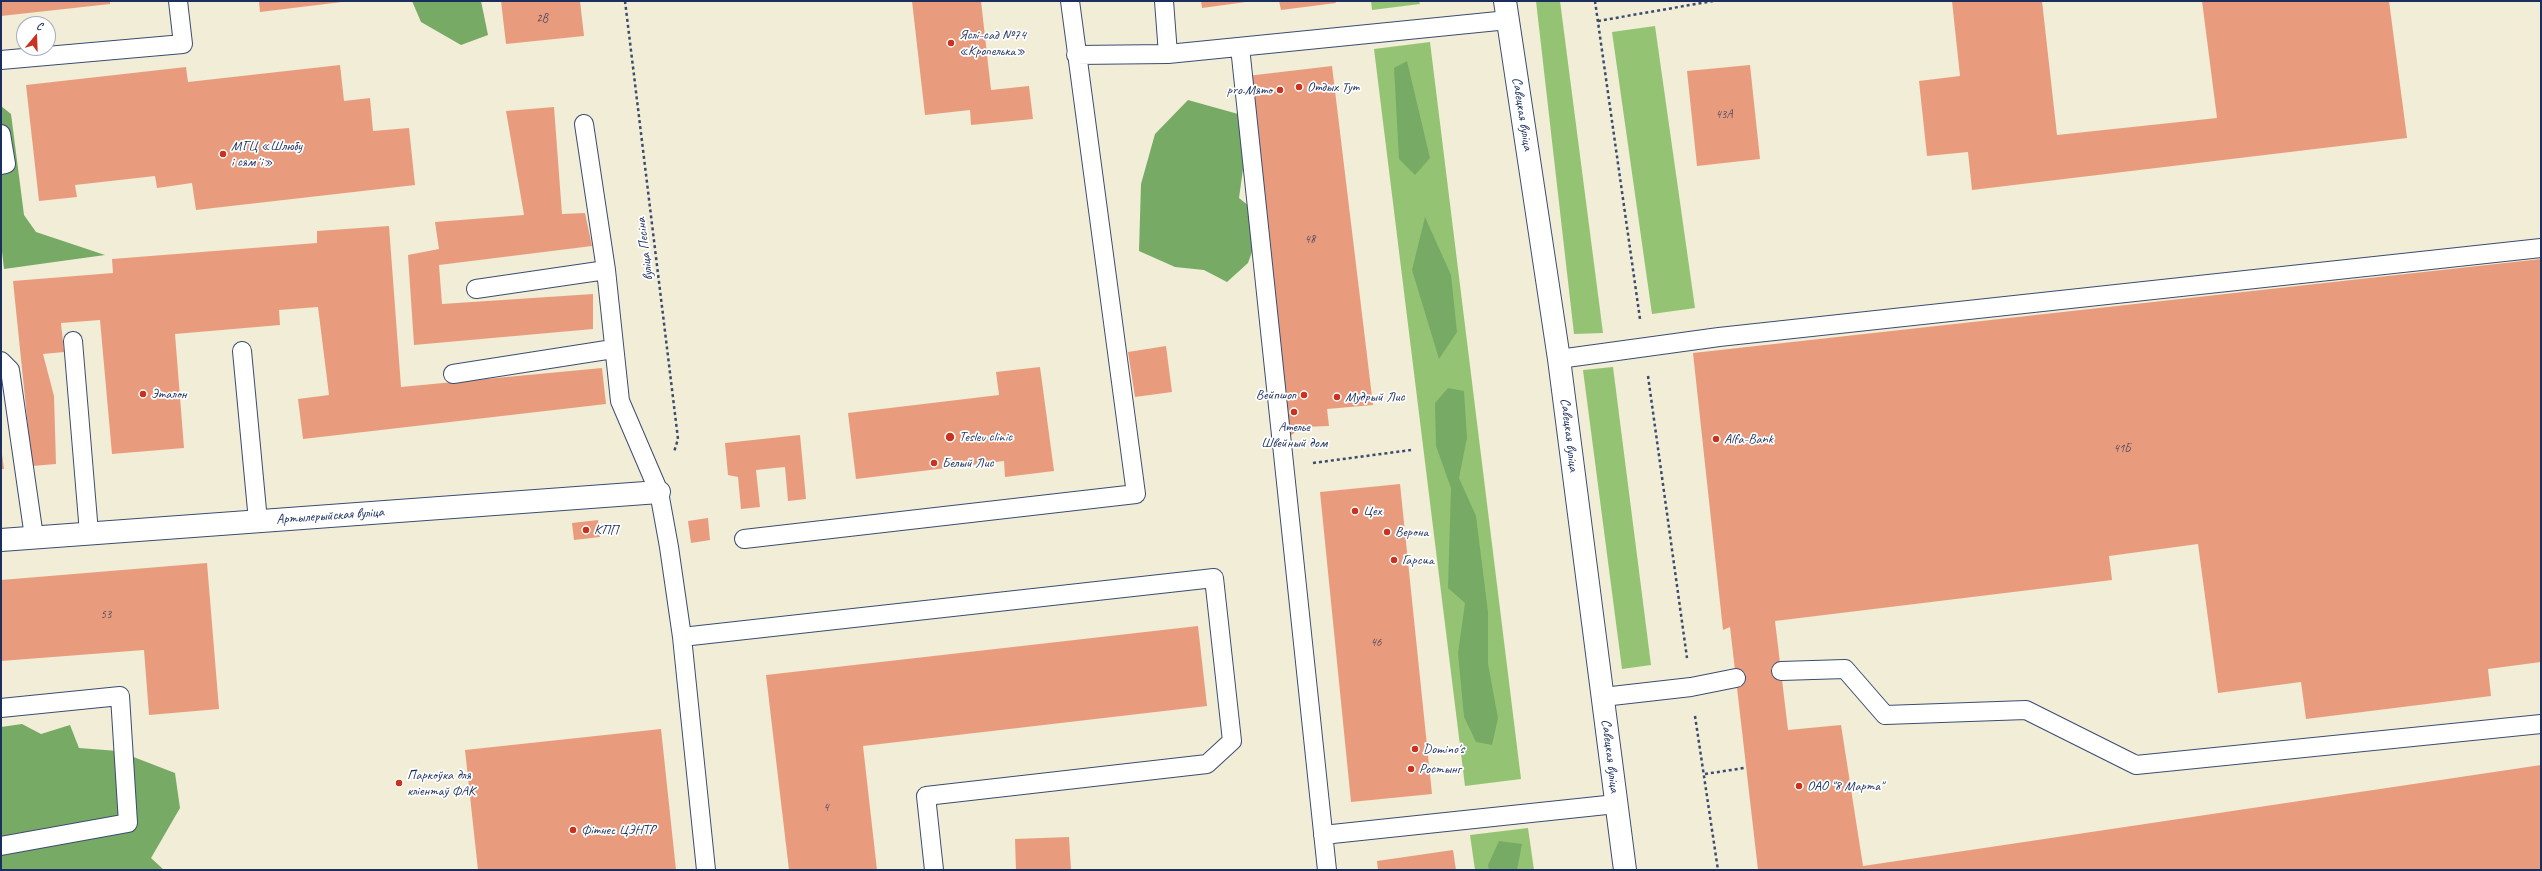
<!DOCTYPE html>
<html>
<head>
<meta charset="utf-8">
<style>
  body { margin:0 }
  #map { position:relative; width:2542px; height:871px; overflow:hidden; background:#f1edd7; font-family:Caveat,sans-serif }
  canvas { display:block }
  .frame { position:absolute; inset:0; border:2px solid #1b2f5e; pointer-events:none }
  .north { position:absolute; left:16px; top:16px; width:40px; height:40px; box-sizing:border-box; background:#fff; border:1px solid #a4acbf; border-radius:50%; rotate:19deg; font-size:11px; font-weight:700; line-height:16px; text-align:center; color:#1b2f5e }
  .north::after { content:''; display:block; margin:auto; width:14px; height:18px; background:#c8321e; clip-path:polygon(50% 0,100% 100%,50% 72%,0 100%) }
</style>
</head>
<body>
<div id="map">
<canvas width="2542" height="871"></canvas>
<div class="frame"></div>
<div class="north">С</div>
</div>
<script>
const context = document.querySelector('canvas').getContext('2d');
context.lineJoin = 'round';
function fillPath(path, color) { context.fillStyle = color; context.fill(path, 'evenodd'); }
const toPath = rows => new Path2D(rows.map(r => 'M' + r).join(''));
function strokePath(path, color, width, dash) { context.strokeStyle = color; context.lineWidth = width; context.lineCap = dash ? 'butt' : 'round'; context.setLineDash(dash || []); context.stroke(path); }
function drawText(font, color, halo, rows, align = 'center') {
  context.font = font + ' Caveat,sans-serif'; context.lineWidth = 3.5; context.setLineDash([]); context.textBaseline = 'middle'; context.strokeStyle = halo; context.fillStyle = color; for (const [text, x, y, turn = 0] of rows) {
    context.save(); context.translate(x, y); context.rotate((+turn || 0) * Math.PI / 180); context.textAlign = isNaN(turn) ? turn : align; if (halo) context.strokeText(text, 0, 0); context.fillText(text, 0, 0); context.restore();
  }
}
fillPath(toPath([
  [1371,1,1419,1,1420,4,1372,10],
  [1536,1,1560,1,1603,333,1574,334],
  [1655,26,1695,308,1652,314,1612,32],
  [1430,42,1521,779,1465,786,1374,49],
  [1613,367,1651,665,1622,669,1583,370],
  [1528,828,1534,870,1475,870,1470,835]
]), '#94c473');
fillPath(toPath([
  [412,1,481,1,488,35,461,45,421,22],
  [1407,61,1430,158,1415,175,1399,159,1394,68],
  [1188,100,1238,114,1248,133,1239,198,1264,218,1248,263,1227,282,1204,270,1175,267,1139,251,1141,184,1155,134],
  [1,106,11,114,24,215,36,232,105,255,4,269,1,242],
  [1425,217,1451,275,1457,332,1439,359,1412,270],
  [1448,388,1464,391,1467,438,1459,478,1476,516,1488,612,1488,664,1498,718,1492,745,1476,742,1464,717,1458,653,1465,603,1448,588,1451,488,1436,446,1435,403],
  [22,724,41,734,70,725,79,748,118,751,175,773,180,808,151,858,164,870,1,870,1,727],
  [1499,841,1522,844,1517,870,1489,870,1488,865]
]), '#77aa65');
fillPath(toPath([
  [1,1,110,1,110,4,1,16],
  [259,1,342,1,342,2,260,12],
  [501,1,580,1,584,36,506,44],
  [912,1,981,1,991,90,1029,86,1033,119,971,125,970,110,925,115],
  [1201,1,1246,1,1246,2,1202,8],
  [1279,1,1335,1,1336,3,1281,10],
  [1952,1,2042,1,2057,135,2217,118,2202,1,2389,1,2407,138,1972,190,1968,152,1927,156,1919,81,1960,76],
  [340,65,344,101,370,98,373,131,409,128,415,185,196,210,192,183,157,188,155,176,75,185,77,197,39,201,26,85,186,67,188,82],
  [1750,65,1760,159,1697,166,1687,71],
  [1332,66,1373,405,1327,409,1329,426,1303,427,1290,436,1247,76],
  [554,107,562,214,585,213,592,246,439,265,442,304,593,294,593,329,414,345,408,255,439,249,435,222,524,215,506,111],
  [389,226,401,387,602,368,606,404,303,439,298,399,329,395,318,307,279,310,280,325,175,334,184,448,112,454,100,320,61,323,64,352,43,354,54,396,56,464,32,466,13,281,113,273,112,259,317,243,317,231],
  [2541,259,2541,662,2488,669,2491,696,2306,719,2301,682,2218,693,2198,544,2109,556,2112,580,1775,621,1788,730,1841,725,1863,866,2541,765,2541,870,1758,870,1730,627,1723,630,1693,353],
  [1166,346,1172,392,1135,397,1128,352],
  [1040,367,1054,471,1005,477,1004,461,856,479,848,413,999,395,996,372],
  [800,435,806,499,788,501,785,467,756,470,760,507,741,509,738,477,728,475,725,443],
  [1,447,4,469,1,469],
  [1400,484,1432,794,1351,802,1320,492],
  [708,518,710,540,691,543,688,521],
  [598,520,600,537,574,540,572,523],
  [207,563,219,709,149,715,144,650,1,661,1,580],
  [1198,626,1207,706,863,746,877,870,789,870,766,675],
  [661,729,676,870,478,870,465,750],
  [1069,837,1071,870,1016,870,1015,839],
  [1453,850,1456,870,1378,870,1377,861]
]), '#e99c7d');
const service = toPath([
  [1164,1,1168,54],
  [1240,47,1327,870],
  [1076,55,1168,54,1508,20],
  [1,60,183,44,178,1],
  [584,124,606,270,620,401,659,492,669,547,682,637,706,870],
  [1,134,6,164,1,165],
  [476,289,606,270],
  [73,341,89,533],
  [242,351,258,521],
  [1559,359,1719,337,2541,248],
  [1,361,10,370,34,537],
  [453,374,613,349],
  [744,539,1136,494,1070,1],
  [682,637,1214,578,1232,741,1207,764,926,796,934,870],
  [1781,671,1845,669,1885,715,2026,710,2136,765,2541,724],
  [1603,697,1691,687,1736,678],
  [1,708,120,696,128,823,1,846],
  [1323,835,1616,804]
]);
const minor = toPath([
  [1,540,659,492]
]);
const primary = toPath([
  [1505,1,1559,359,1625,870]
]);
strokePath(service, '#3b4c70', 20);
strokePath(minor, '#3b4c70', 24);
strokePath(primary, '#3b4c70', 24);
strokePath(toPath([
  [625,1,678,439,674,452],
  [1595,1,1640,319],
  [1598,21,1713,1],
  [1648,376,1687,658],
  [1313,463,1411,450],
  [1695,716,1718,870],
  [1705,774,1744,768]
]), '#3b4c70', 2.5, [3, 3]);
strokePath(service, '#fff', 18);
strokePath(minor, '#fff', 22);
strokePath(primary, '#fff', 22);
for (const [x, y, r, color] of [
  [951,43,4,"#c8321e"],
  [1299,87,4,"#c8321e"],
  [1280,90,4,"#c8321e"],
  [223,154,4,"#c8321e"],
  [143,394,4,"#c8321e"],
  [1304,395,4,"#c8321e"],
  [1337,397,4,"#c8321e"],
  [1294,412,4,"#c8321e"],
  [950,437,5,"#c8321e"],
  [1716,439,4,"#c8321e"],
  [934,463,4,"#c8321e"],
  [1355,511,4,"#c8321e"],
  [586,530,4,"#c8321e"],
  [1387,532,4,"#c8321e"],
  [1394,560,4,"#c8321e"],
  [1415,749,4,"#c8321e"],
  [1411,769,4,"#c8321e"],
  [399,783,4,"#c8321e"],
  [1799,786,4,"#c8321e"],
  [573,830,4,"#c8321e"]
]) { const dot = new Path2D(); dot.arc(x, y, r, 0, 2 * Math.PI); context.fillStyle = color; context.fill(dot); strokePath(dot, '#fff', 1.5); }
drawText('12px', '#4e4a66', null, [
  ["2В",542,19],
  ["43А",1724,115],
  ["48",1310,240],
  ["41Б",2122,449],
  ["53",106,615],
  ["46",1376,643],
  ["4",826,808]
]);
drawText('14px', '#1b2f5e', '#fff', [
  ["Яслі-сад №74",959,35],
  ["«Кропелька»",959,51],
  ["Отдых Тут",1307,87],
  ["pro.Мято",1272,90,"right"],
  ["МГЦ «Шлюбу",231,146],
  ["і сямʼі»",231,162],
  ["Эталон",151,394],
  ["Вейпшоп",1296,395,"right"],
  ["Мудрый Лис",1345,397],
  ["Ателье",1294,427,"center"],
  ["Швейный дом",1294,443,"center"],
  ["Teslev clinic",959,437],
  ["Alfa-Bank",1724,439],
  ["Белый Лис",942,463],
  ["Цех",1363,511],
  ["КПП",594,530],
  ["Верона",1395,532],
  ["Гарсиа",1402,560],
  ["Domino's",1423,749],
  ["Ростынг",1419,769],
  ["Паркоўка для",407,775],
  ["кліентаў ФАК",407,791],
  ["ОАО \"8 Марта\"",1807,786],
  ["Фітнес ЦЭНТР",581,830]
], 'left');
drawText('14px', '#1b2f5e', '#fff', [
  ["Савецкая вуліца",1522,114,81],
  ["вуліца Песіна",645,249,-97],
  ["Савецкая вуліца",1569,435,83],
  ["Артылерыйская вуліца",330,516,-4],
  ["Савецкая вуліца",1610,756,83]
]);
</script>
</body>
</html>
